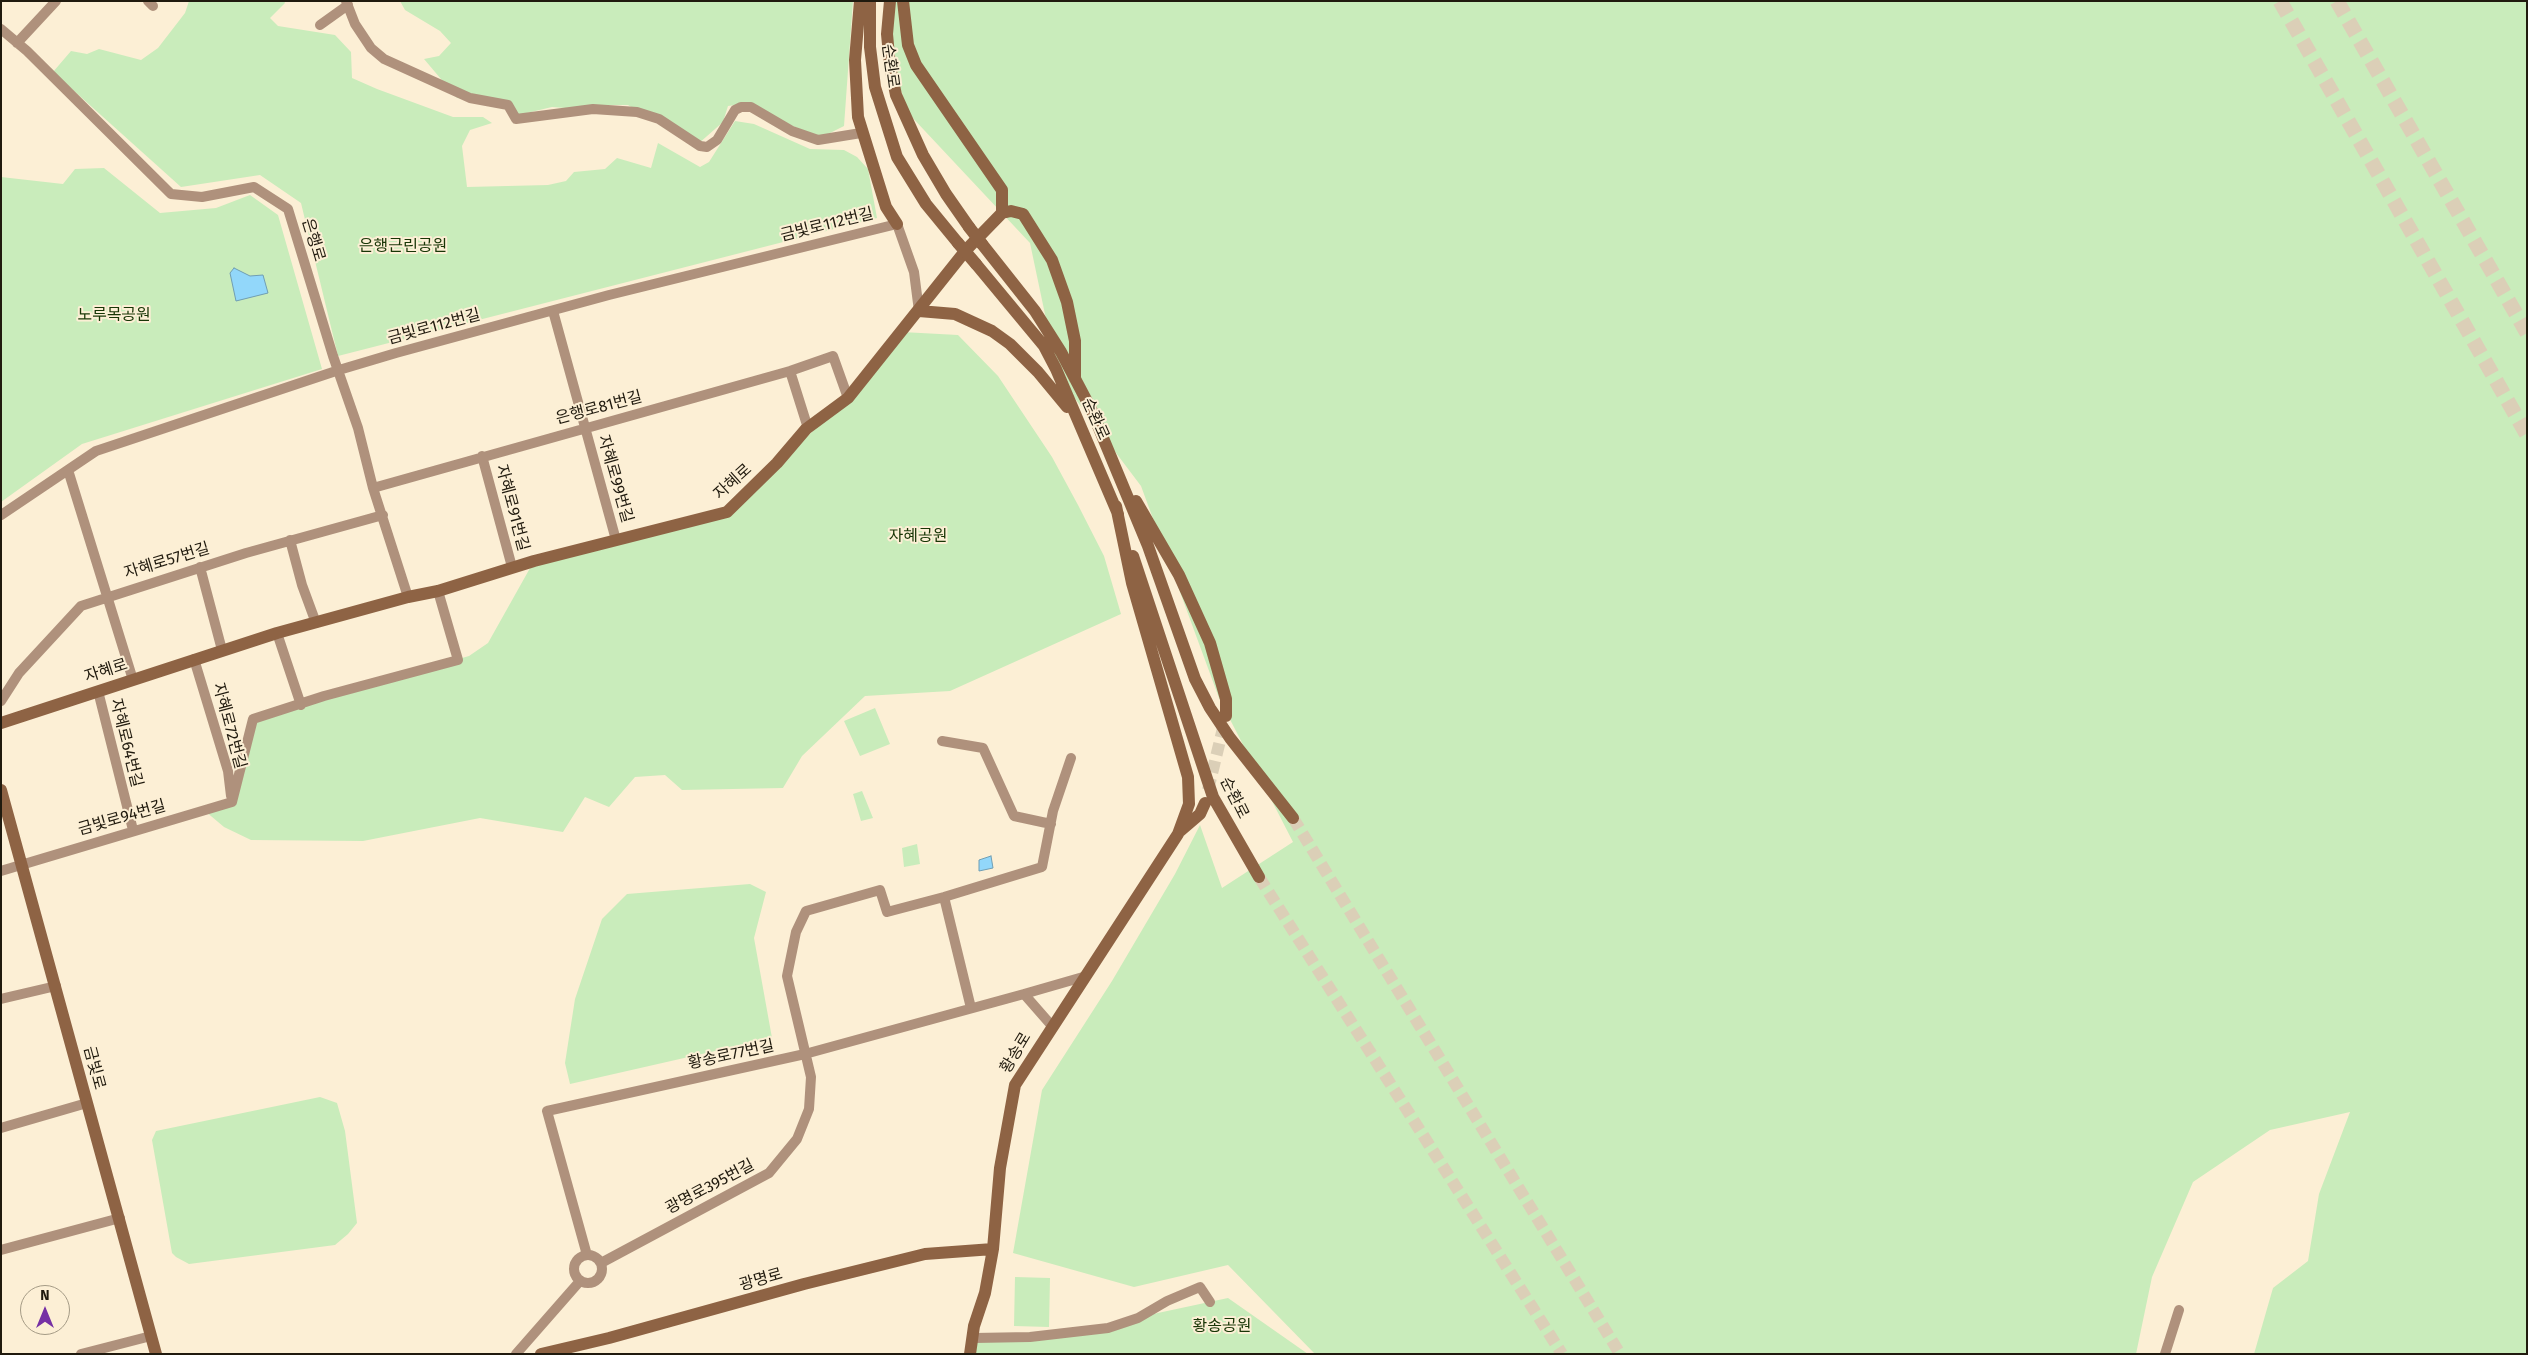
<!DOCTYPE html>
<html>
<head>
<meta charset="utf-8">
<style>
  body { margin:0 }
  #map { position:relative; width:2528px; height:1355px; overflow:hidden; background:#fcefd5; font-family:"Fira Sans",sans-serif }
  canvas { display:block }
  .frame { position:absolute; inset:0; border:2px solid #201a0e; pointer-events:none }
  .north { position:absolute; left:20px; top:1285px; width:50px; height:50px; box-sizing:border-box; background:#fcefd5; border:1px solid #a49a85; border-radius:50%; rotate:0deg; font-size:14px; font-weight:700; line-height:20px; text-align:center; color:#201a0e }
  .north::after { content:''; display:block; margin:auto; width:18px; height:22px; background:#7630a4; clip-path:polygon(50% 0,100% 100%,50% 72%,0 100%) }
</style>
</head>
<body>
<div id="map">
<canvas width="2528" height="1355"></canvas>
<div class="frame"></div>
<div class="north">N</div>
</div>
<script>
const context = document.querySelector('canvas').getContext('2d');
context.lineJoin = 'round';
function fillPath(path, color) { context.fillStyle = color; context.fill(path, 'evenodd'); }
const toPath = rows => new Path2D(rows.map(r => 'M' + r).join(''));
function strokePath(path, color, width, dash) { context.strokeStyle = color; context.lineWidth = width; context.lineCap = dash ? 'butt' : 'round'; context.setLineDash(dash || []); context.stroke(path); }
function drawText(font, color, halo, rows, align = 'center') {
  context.font = font + ' "Fira Sans","Noto Sans KR",sans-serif'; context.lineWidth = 4; context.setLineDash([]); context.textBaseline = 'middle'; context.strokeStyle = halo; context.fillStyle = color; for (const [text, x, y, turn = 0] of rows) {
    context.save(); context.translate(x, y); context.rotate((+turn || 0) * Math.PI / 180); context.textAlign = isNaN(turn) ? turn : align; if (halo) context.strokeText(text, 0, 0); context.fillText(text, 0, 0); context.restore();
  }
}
fillPath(toPath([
  [189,1,284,1,285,3,270,18,278,26,335,35,351,52,352,78,377,89,453,117,483,117,492,123,470,130,462,146,467,187,548,185,566,181,574,172,605,169,617,158,651,168,658,143,700,167,709,162,735,121,754,124,810,149,844,150,857,157,868,169,877,218,338,356,301,203,260,175,181,187,53,72,71,51,87,54,99,49,141,60,158,48,185,13],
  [400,1,853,1,844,126,820,138,743,104,728,106,723,122,698,144,660,125,628,105,605,105,592,110,552,107,510,117,505,105,457,98,424,59,439,56,451,43,440,31,405,10],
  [887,1,2527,1,2527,1354,2254,1354,2273,1288,2308,1261,2319,1194,2350,1112,2270,1130,2193,1182,2152,1277,2136,1354,1315,1354,1228,1265,1134,1287,1013,1253,1042,1090,1112,981,1175,874,1200,825,1222,888,1293,842,1219,698,1141,486,1058,376,1030,243,909,114,888,52],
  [104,168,160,213,216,208,250,195,278,215,322,369,82,444,1,502,1,177,63,184,75,169],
  [902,332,958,335,998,376,1052,457,1078,505,1104,556,1121,614,950,691,865,696,802,756,783,788,682,790,665,775,635,777,609,807,585,797,563,832,480,818,363,841,251,840,224,827,205,811,233,804,253,719,469,656,488,643,534,561,727,512,848,398],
  [875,708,890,744,860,756,844,721],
  [862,791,873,818,861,821,853,794],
  [917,844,920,864,904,867,902,848],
  [750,884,766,892,754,938,772,1038,570,1084,565,1063,575,999,602,919,627,894],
  [320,1097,337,1103,345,1131,357,1223,348,1234,335,1245,189,1264,176,1257,172,1253,152,1140,156,1131],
  [1015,1277,1050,1278,1049,1327,1014,1326],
  [1228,1298,1308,1354,971,1354,974,1338,1097,1326]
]), '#c9ecbb');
const water = toPath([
  [234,268,250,276,263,275,268,293,236,301,230,273,234,268],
  [991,856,993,868,979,871,979,860,991,856]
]);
fillPath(water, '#92d7fa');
strokePath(water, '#709eb3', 1);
strokePath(toPath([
  [1208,790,1225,720],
  [1293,818,1620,1354],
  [1259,877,1562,1354]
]), '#dbcfb7', 12, [12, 6]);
strokePath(toPath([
  [2280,1,2527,435],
  [2337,1,2527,333]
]), '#dbcfb7', 15, [15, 8]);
strokePath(toPath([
  [148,1,153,6],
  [346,1,355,24,371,48,384,59,470,98,508,105,516,119,593,109,637,112,659,119,700,146,707,147,717,140,735,110,741,107,751,107,792,131,818,140,861,133],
  [320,25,348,5],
  [1,29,27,51,171,194,202,197,254,187,288,209,333,356,358,428,373,488,408,597],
  [17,43,56,1],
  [553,311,616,540],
  [790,371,807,425,806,429],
  [482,456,512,567],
  [68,470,133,680],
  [373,488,790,371,833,356,848,398],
  [1,515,96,451,339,370,396,353,609,295,897,224,914,272,919,311],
  [290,540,302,585,316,623],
  [200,567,222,650],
  [277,633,301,705],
  [194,659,228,771,231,796],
  [98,691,133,830],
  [1,701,19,673,81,606,246,553,383,515],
  [942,741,983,748,1014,816,1051,824],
  [232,802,253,719,324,696,458,660,438,591],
  [1,871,232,802],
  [944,897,971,1008],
  [1024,994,1083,977],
  [1,999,56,986],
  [1,1128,87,1103],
  [1,1250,120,1218],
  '574 1269a14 14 0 1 1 28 0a14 14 0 1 1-28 0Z',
  [587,1255,547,1111,805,1054,1024,994,1052,1026],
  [601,1263,769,1173,797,1139,809,1109,811,1077,787,976,796,932,806,911,880,890,887,912,944,897,1042,867,1053,811,1071,758],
  [974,1338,1030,1337,1108,1328,1138,1318,1167,1301,1200,1287,1210,1302],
  [81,1354,151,1336],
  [516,1354,580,1281],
  [2165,1354,2179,1310]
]), '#af917c', 10);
strokePath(toPath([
  [860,1,855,60,858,117,886,207,897,224],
  [870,1,870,47,875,87,897,157,926,204,958,243],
  [890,1,887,34,890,66,896,95,923,155,946,194,969,227],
  [903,1,908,45,916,65,1002,190,1002,213],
  [982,244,1035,311,1061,352,1091,409,1148,546,1195,679,1210,708,1230,738,1293,818],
  [976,264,1044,346,1056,369,1118,514],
  [919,311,955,314,992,331,1010,344,1038,372,1067,407],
  [1136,501,1179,575,1210,643,1226,699,1226,716],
  [1133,556,1213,797,1259,877],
  [1,723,277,633,408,597,438,591,534,561,727,512,777,463,806,429,848,398,966,250,1002,213,1011,211,1023,214,1052,260,1067,302,1075,341,1075,379],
  [1,790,156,1354],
  [1179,832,1200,814,1205,803],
  [541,1354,609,1338,804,1284,925,1254,993,1249],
  [970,1354,974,1326,985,1293,993,1249,1000,1168,1015,1085,1178,834,1189,804,1188,777,1132,583,1116,506]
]), '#8e6344', 12);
strokePath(toPath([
  [969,227,982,244],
  [958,243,976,264]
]), '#8e6344', 12);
drawText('16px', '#201a0e', '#fcefd5', [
  ["순환로",890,66,82],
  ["금빛로112번길",827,225,-14],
  ["은행로",313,240,73],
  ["금빛로112번길",434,327,-15],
  ["은행로81번길",599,408,-15],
  ["순환로",1095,419,66],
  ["자혜로99번길",615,479,74],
  ["자혜로",733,482,-42],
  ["자혜로91번길",512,508,75],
  ["자혜로57번길",167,561,-17],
  ["자혜로",106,671,-18],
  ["자혜로72번길",229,726,75],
  ["자혜로64번길",126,743,76],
  ["순환로",1234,798,63],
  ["금빛로94번길",122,818,-16],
  ["황송로",1016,1053,-59],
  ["황송로77번길",731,1055,-12],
  ["금빛로",94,1068,75],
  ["광명로395번길",710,1187,-28],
  ["광명로",761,1280,-16]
]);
drawText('16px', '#183606', '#fcefd5', [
  ["은행근린공원",403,247],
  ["노루목공원",114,316],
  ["자혜공원",918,537],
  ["황송공원",1222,1327]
]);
</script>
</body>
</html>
